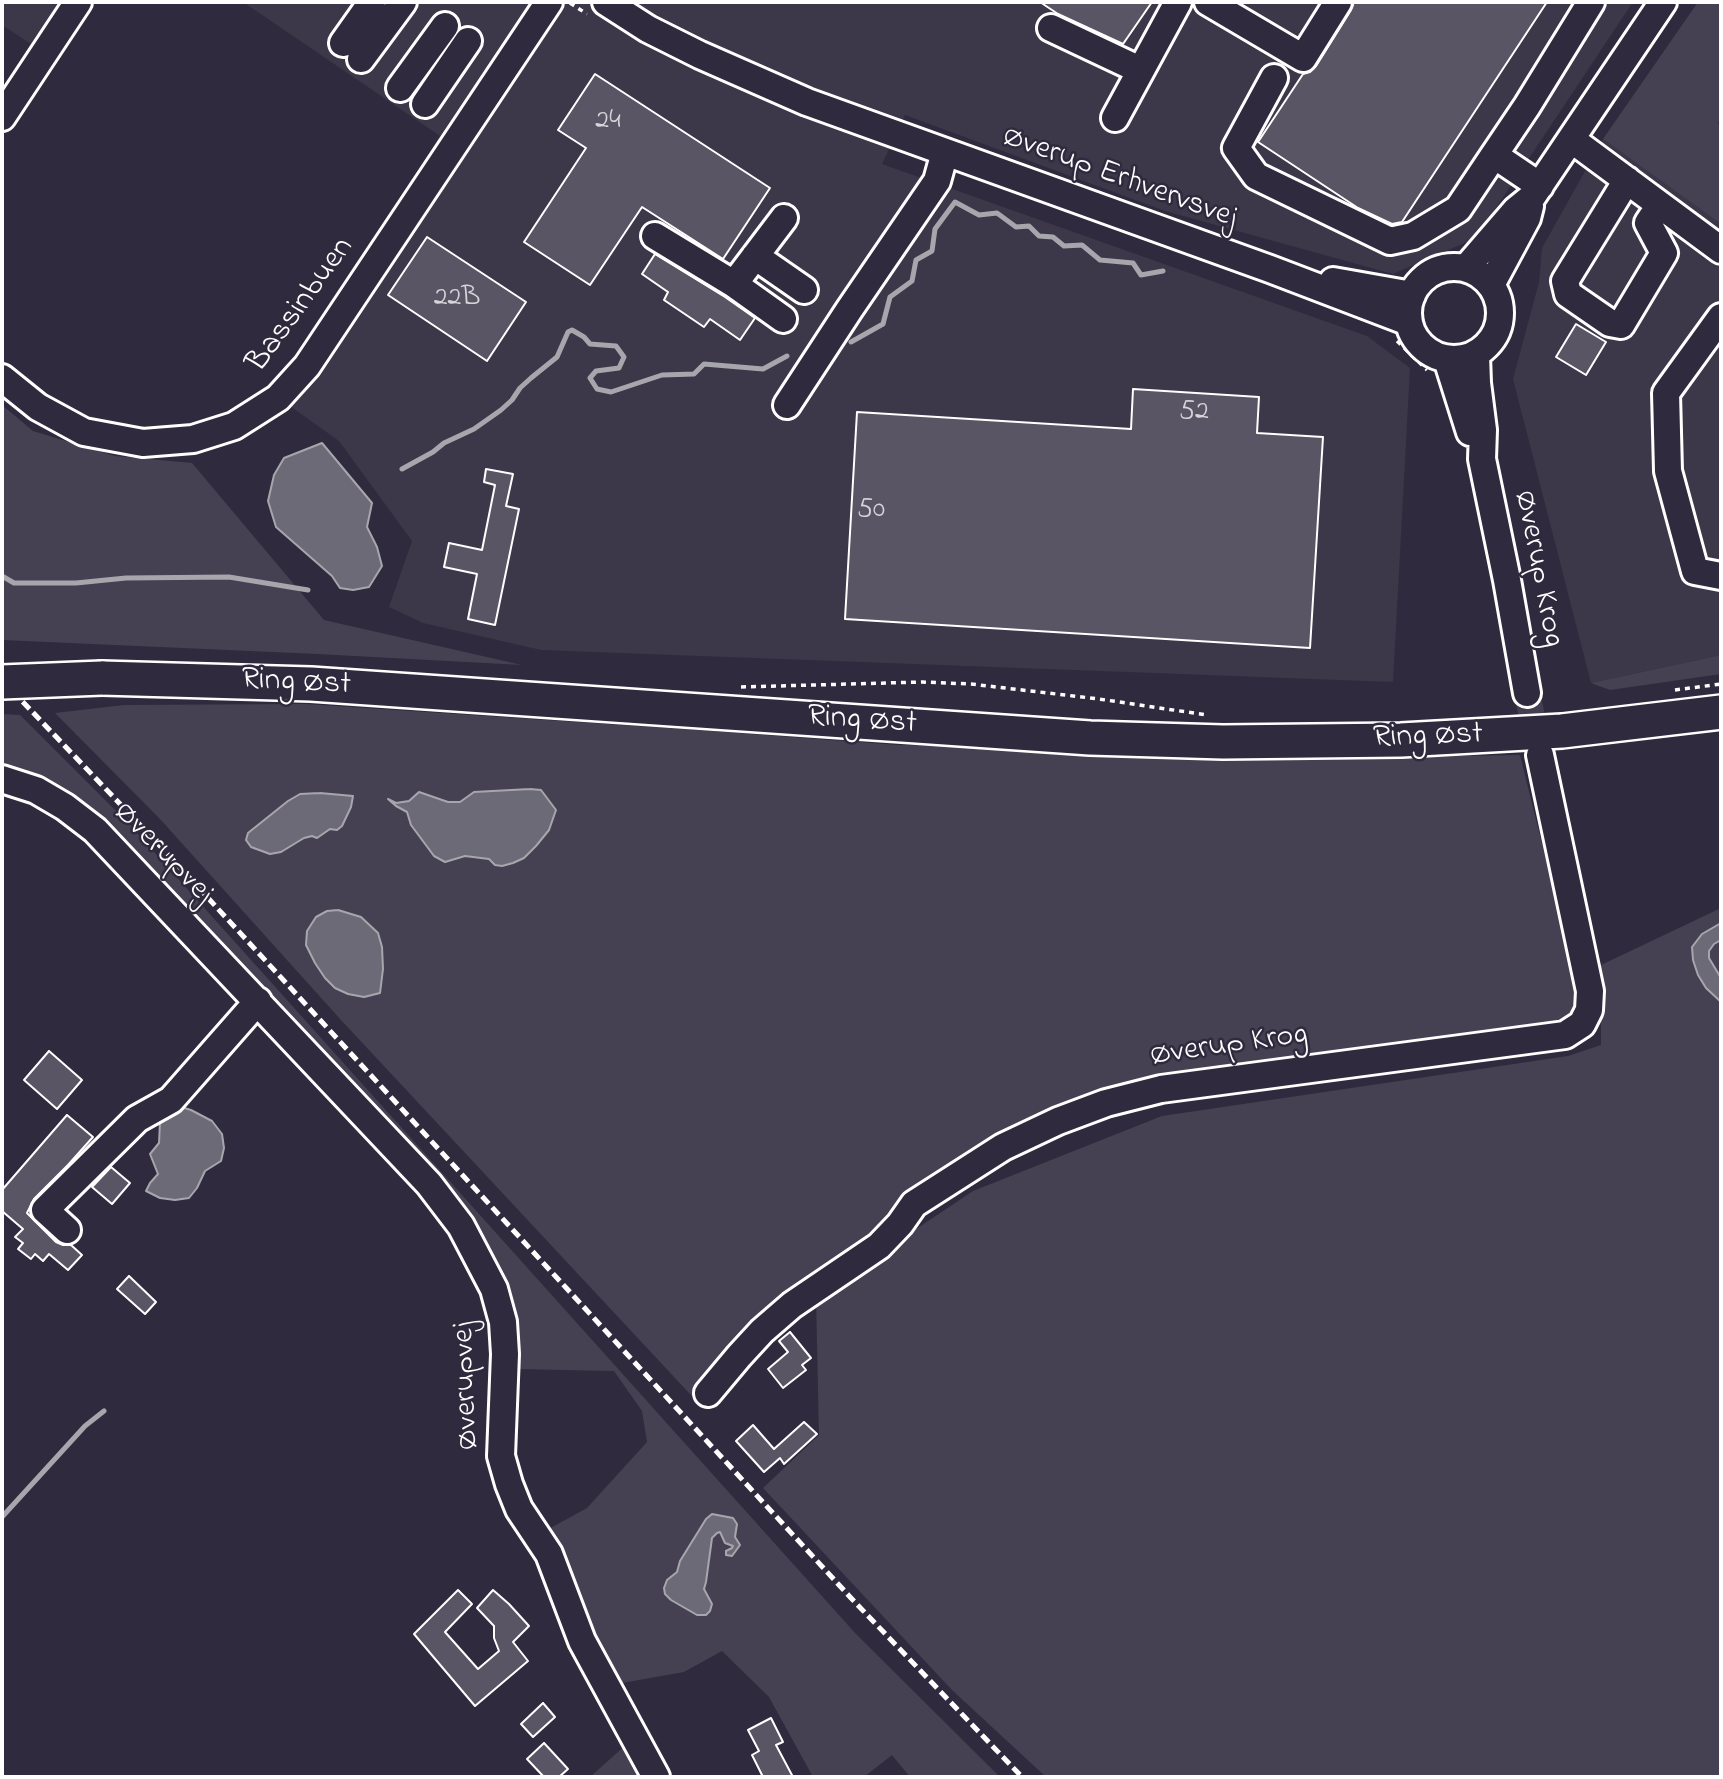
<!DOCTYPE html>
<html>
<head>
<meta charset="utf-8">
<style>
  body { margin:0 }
  #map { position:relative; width:1723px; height:1779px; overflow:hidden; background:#2f2a3d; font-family:"Indie Flower",sans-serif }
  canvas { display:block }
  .frame { position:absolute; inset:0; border:4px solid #fff; pointer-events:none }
</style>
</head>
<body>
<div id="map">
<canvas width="1723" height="1779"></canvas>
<div class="frame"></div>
</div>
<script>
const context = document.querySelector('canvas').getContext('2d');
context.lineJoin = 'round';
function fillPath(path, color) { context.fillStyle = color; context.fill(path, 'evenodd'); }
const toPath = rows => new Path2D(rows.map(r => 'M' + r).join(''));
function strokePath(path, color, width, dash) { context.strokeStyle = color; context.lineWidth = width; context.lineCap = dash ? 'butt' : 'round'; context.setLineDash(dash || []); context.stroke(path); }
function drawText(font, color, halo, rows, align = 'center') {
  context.font = font + ' "Indie Flower",sans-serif'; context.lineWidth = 5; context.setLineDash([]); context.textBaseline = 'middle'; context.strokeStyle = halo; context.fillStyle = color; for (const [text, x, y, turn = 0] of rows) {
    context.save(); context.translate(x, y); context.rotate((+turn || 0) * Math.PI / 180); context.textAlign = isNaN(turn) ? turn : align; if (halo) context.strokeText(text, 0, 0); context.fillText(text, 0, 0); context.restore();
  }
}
fillPath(toPath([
  [2,2,96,2,57,61,2,25],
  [243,2,1633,2,1476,238,1393,274,1165,211,905,115,882,164,1367,336,1410,368,1393,682,541,650,423,623,389,607,412,541,339,441,266,389,298,357,440,136],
  [1603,139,1721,224,1721,655,1591,683,1513,379,1539,282,1542,248]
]), '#3c3749');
fillPath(toPath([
  [1698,2,1721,2,1721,114,1718,124,1721,127,1721,224,1603,139],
  [2,405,33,431,115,456,192,463,324,620,522,665,318,654,2,640],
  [1721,655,1721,674,1610,690,1591,683],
  [305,704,698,730,898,745,1106,748,1220,760,1520,755,1582,1005,1574,1018,1560,1026,1112,1091,897,1221,791,1301,703,1408,341,1020,160,819,55,713,124,705],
  [2,714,20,715,129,824,856,1634,1000,1777,910,1777,892,1755,864,1777,813,1777,769,1697,722,1651,684,1672,616,1684,565,1556,545,1531,587,1508,647,1442,642,1411,614,1371,517,1369,496,1279,97,822,2,770],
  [1721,908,1721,1777,1046,1777,952,1690,763,1488,819,1435,816,1296,973,1191,1162,1116,1568,1056,1601,1045,1601,965],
  [628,1743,647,1777,590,1777]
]), '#464152');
const water = toPath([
  [322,443,372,503,367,527,377,547,382,566,369,587,353,590,340,588,332,576,276,527,268,501,274,475,284,458,322,443],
  [530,789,541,790,556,810,549,830,536,846,524,858,513,863,502,866,495,865,489,859,465,856,445,862,434,856,411,825,407,812,396,806,388,799,396,803,409,801,419,792,448,802,460,802,474,792,530,789],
  [320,793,353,796,351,807,342,826,337,830,330,829,317,838,312,836,304,838,281,852,270,854,251,847,246,840,248,833,288,801,300,794,320,793],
  [338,910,361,917,378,933,382,947,383,969,380,993,364,997,348,994,335,988,325,978,315,963,306,945,307,931,316,917,327,911,338,910],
  [1721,923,1721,940,1714,944,1709,951,1709,958,1721,978,1721,1002,1706,988,1698,975,1693,960,1692,947,1702,934,1721,923],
  [181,1107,191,1110,212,1121,222,1134,224,1148,221,1161,205,1171,197,1188,189,1198,175,1200,160,1198,146,1191,150,1183,158,1174,150,1154,159,1143,160,1122,167,1115,181,1107],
  [712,1514,733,1518,737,1524,735,1537,740,1545,732,1556,726,1555,726,1551,732,1548,733,1546,725,1543,720,1532,717,1533,712,1538,706,1582,704,1589,712,1604,710,1611,706,1615,697,1615,671,1600,665,1594,664,1588,667,1580,677,1572,680,1561,706,1519,712,1514]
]);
fillPath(water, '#6d6a77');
strokePath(water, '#a7a6ad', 2);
strokePath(toPath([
  [851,342,883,324,890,297,912,281,916,260,932,251,935,229,955,202,979,215,997,213,1016,227,1029,226,1039,236,1053,237,1064,246,1082,245,1100,260,1133,263,1141,275,1163,271],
  [402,469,433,452,444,443,474,429,501,410,512,400,520,388,531,378,557,357,568,332,572,330,584,337,590,344,616,346,624,357,619,368,596,371,590,378,597,389,611,392,662,375,694,374,704,364,763,369,787,356],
  [2,576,14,583,76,583,126,578,229,577,308,590],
  [2,1517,85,1426,104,1411]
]), '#a7a6ad', 5);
const building = toPath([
  [1040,2,1152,2,1123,44,1058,14,1040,2],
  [1354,2,1547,2,1402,222,1392,224,1358,208,1258,142,1303,74,1310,72,1316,66,1351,10,1354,2],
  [595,74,770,188,723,259,642,207,590,285,524,242,586,148,558,130,595,74],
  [427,237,526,302,487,361,388,295,427,237],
  [655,254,725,297,755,318,740,340,710,319,704,327,664,300,668,292,642,274,655,254],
  [1576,324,1606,342,1586,375,1556,357,1576,324],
  [1133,389,1259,397,1257,433,1323,437,1310,648,845,619,857,412,1131,429,1133,389],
  [486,469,513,474,506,506,519,509,495,625,468,619,477,574,444,567,449,543,482,550,495,485,484,482,486,469],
  [49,1051,82,1080,57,1109,24,1080,49,1051],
  [67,1115,93,1137,68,1165,34,1199,27,1213,56,1242,63,1245,71,1245,82,1255,68,1270,49,1254,43,1261,35,1254,31,1259,18,1249,23,1243,15,1237,23,1229,2,1211,2,1190,67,1115],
  [111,1167,130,1183,112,1204,92,1187,111,1167],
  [129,1276,156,1302,145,1314,117,1289,129,1276],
  [790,1332,811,1358,802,1365,806,1370,783,1388,768,1369,788,1352,779,1341,790,1332],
  [804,1422,817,1434,784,1464,780,1458,764,1472,736,1441,753,1425,774,1449,804,1422],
  [458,1590,472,1604,445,1632,478,1669,499,1651,494,1638,494,1626,477,1608,493,1590,509,1604,529,1626,513,1642,528,1661,475,1706,414,1634,458,1590],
  [543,1703,555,1717,533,1737,521,1724,543,1703],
  [771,1718,783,1742,776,1745,793,1777,763,1777,752,1755,759,1751,748,1730,771,1718],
  [544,1743,568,1769,559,1777,544,1777,527,1759,544,1743]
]);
fillPath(building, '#595564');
strokePath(building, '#fff', 2);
strokePath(toPath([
  [1527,693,1539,750]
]), '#443f50', 26, [26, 13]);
const minor = toPath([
  [606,2,648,29,700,55,807,102,1270,269,1409,322],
  [1208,2,1303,58,1338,2],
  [1051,28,1140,70],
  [343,43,372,2],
  [361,59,403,2],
  [1274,78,1236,148,1256,176,1390,241,1413,236,1458,209,1494,155],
  [400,88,445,26],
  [425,104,468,41],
  [2,117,78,2],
  [1115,118,1178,2],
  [1571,139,1721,250],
  [1627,180,1565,281,1568,294,1610,323,1621,325,1664,253,1648,223,1660,205],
  [1540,186,1494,155,1527,106,1591,2],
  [655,236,734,284,784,218],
  [755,256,804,290],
  '1408 313a46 46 0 1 1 92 0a46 46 0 1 1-92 0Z',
  [1466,268,1516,210,1532,197,1663,2],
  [1333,281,1412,295],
  [734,284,783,319],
  [1491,285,1527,218,1530,206],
  [1721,317,1666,393,1668,471,1695,571,1721,576],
  [1476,355,1477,383,1483,430,1482,459,1507,580,1527,693],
  [1447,359,1470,432],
  [2,378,38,407,84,432,143,443,193,439,234,426,278,398,307,366,549,2],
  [787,405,849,310,937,181,945,152],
  [2,779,36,790,65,807,95,830,429,1184,461,1226,494,1289,503,1322,505,1354,501,1456,509,1484,519,1509,549,1554,582,1641,656,1777],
  [67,1230,45,1210,137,1119,171,1100,258,1001],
  [708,1393,739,1356,762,1331,792,1305,879,1246,900,1224,914,1204,1003,1147,1058,1121,1106,1103,1161,1089,1565,1035,1582,1024,1589,1010,1590,991,1540,755]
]);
const major = toPath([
  [102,678,311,684,1090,738,1223,742,1401,740,1562,731,1721,712]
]);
strokePath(minor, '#fff', 32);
strokePath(major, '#fff', 38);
strokePath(toPath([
  [570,3,587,14],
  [1397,341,1427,370],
  [1498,354,1508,332,1512,316,1509,295],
  [741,687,922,682,971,684,1099,699,1207,715],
  [1675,690,1721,684]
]), '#fff', 3.5, [5, 5]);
strokePath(minor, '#2f2a3d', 26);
strokePath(major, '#2f2a3d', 33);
strokePath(toPath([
  [2,680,163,849,851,1598,1022,1777]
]), '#fff', 5, [10, 5]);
const majorBridge = toPath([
  [2,682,102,678]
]);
strokePath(majorBridge, '#fff', 38, []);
strokePath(majorBridge, '#2f2a3d', 33);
drawText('28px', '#d6d4d8', null, [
  ["24",608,122],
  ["22B",457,299],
  ["52",1194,413],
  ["50",871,511]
]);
drawText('32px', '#fff', '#2f2a3d', [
  ["Øverup Erhvervsvej",1119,179,20],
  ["Bassinbuen",302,306,-54],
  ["Øverup Krog",1537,569,79],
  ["Ring Øst",296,684,3],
  ["Ring Øst",862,722,4],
  ["Ring Øst",1428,738,-2],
  ["Øverupvej",162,854,46],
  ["Øverup Krog",1229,1047,-8],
  ["Øverupvej",468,1386,-92]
]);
</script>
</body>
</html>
